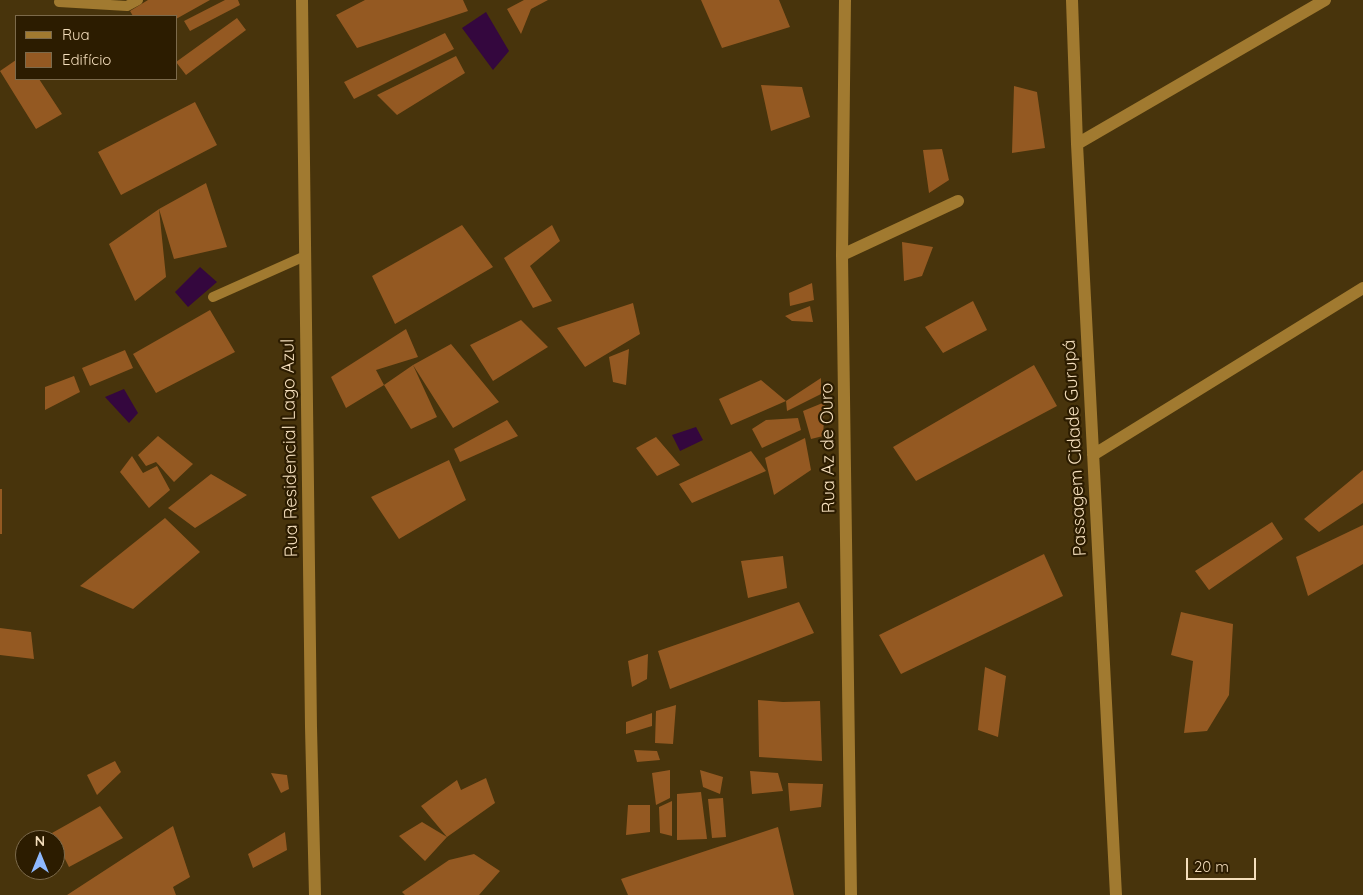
<!DOCTYPE html>
<html>
<head>
<meta charset="utf-8">
<style>
	body { margin:0 }
	#map { position:relative; width:1363px; height:895px; overflow:hidden; background:#48340c; font-family:Quicksand,sans-serif }
	canvas { display:block }
	.legend { position:absolute; left:15px; top:15px; width:162px; height:65px; box-sizing:border-box; background:#2c1c00; border:1px solid #7c6a4b; margin:0; padding:6px 9px; list-style:none; font-size:15px; color:#f4debc }
	.legend li { display:flex; align-items:center; gap:10px; height:25px }
	.legend b { width:25px; border:1px solid #7c6a4b }
	.north { position:absolute; left:15px; top:830px; width:50px; height:50px; box-sizing:border-box; background:#2c1c00; border:1px solid #7c6a4b; border-radius:50%; rotate:0deg; font-size:14px; font-weight:700; line-height:20px; text-align:center; color:#f4debc }
	.north::after { content:''; display:block; margin:auto; width:18px; height:22px; background:#8eb8fd; clip-path:polygon(50% 0,100% 100%,50% 72%,0 100%) }
	.scale { position:absolute; left:1186px; top:858px; width:70px; height:22px; box-sizing:border-box; border:2px solid #f4debc; border-top:0; padding-left:6px; font-size:15px; line-height:18px; white-space:nowrap; color:#f4debc; -webkit-text-stroke:4px #2c1c00; paint-order:stroke }
</style>
</head>
<body>
<div id="map">
<canvas width="1363" height="895"></canvas>
<ul class="legend">
<li><b style="height:6px;background:#a17a30"></b>Rua</li>
<li><b style="height:14px;background:#945922"></b>Edifício</li>
</ul>
<div class="north">N</div>
<div class="scale">20 m</div>
</div>
<script>
const context = document.querySelector('canvas').getContext('2d');
context.lineJoin = 'round';
function fillPath(path, color) { context.fillStyle = color; context.fill(path, 'evenodd'); }
function strokePath(path, color, width, dash) { context.strokeStyle = color; context.lineWidth = width; context.lineCap = dash ? 'butt' : 'round'; context.setLineDash(dash || []); context.stroke(path); }
function drawText(font, color, halo, rows, align = 'center') {
  context.font = font + ' Quicksand,sans-serif'; context.lineWidth = 4.5; context.setLineDash([]); context.textBaseline = 'middle'; context.strokeStyle = halo; context.fillStyle = color; for (const [text, x, y, turn = 0] of rows) {
    context.save(); context.translate(x, y); context.rotate((+turn || 0) * Math.PI / 180); context.textAlign = isNaN(turn) ? turn : align; if (halo) context.strokeText(text, 0, 0); context.fillText(text, 0, 0); context.restore();
  }
}
fillPath(new Path2D(`
	M486 12 509 51 493 70 462 28Z
	M200 267 217 282 188 307 175 292Z
	M124 389 138 413 129 423 105 397Z
	M696 427 703 440 680 451 672 435Z`), '#34073e');
fillPath(new Path2D(`
	M148 0H210L176 19V16H133L130 11Z
	M225 0H238L240 5 190 31 184 21Z
	M365 0H463L468 11 357 48 336 15Z
	M524 0H548L531 9 521 34 507 9Z
	M701 0H779L790 27 722 48Z
	M237 18 246 30 186 75 176 62Z
	M445 33 454 49 354 99 344 82Z
	M456 56 465 73 397 115 377 95Z
	M16 60V79H39L62 114 36 129 0 71Z
	M761 85 802 87 810 117 771 131Z
	M1014 86 1037 92 1045 148 1012 153Z
	M195 102 217 145 121 195 98 152Z
	M942 149 949 180 929 193 923 150Z
	M206 183 227 247 174 259 159 209Z
	M159 209 166 277 135 301 109 244Z
	M462 225 493 267 395 324 372 276Z
	M552 225 560 241 530 266 552 301 533 308 504 258Z
	M902 242 933 247 922 276 904 281Z
	M812 283 814 300 790 306 789 293Z
	M973 301 987 330 943 353 925 327Z
	M633 303 640 334 585 367 557 328Z
	M810 306 813 322 792 321 785 316Z
	M210 310 235 352 156 393 133 354Z
	M521 320 548 347 493 381 470 345Z
	M406 329 418 357 376 370 384 385 346 408 331 377Z
	M451 344 499 402 453 428 413 365 437 417 411 429 384 385 413 365Z
	M629 349 626 385 613 382 609 357Z
	M125 350 133 368 90 386 82 368Z
	M1034 365 1057 406 916 481 893 447Z
	M74 376 80 392 45 410V387Z
	M821 378V394L787 411 786 401Z
	M761 380 786 401 731 425 719 399Z
	M825 402 823 436 811 439 803 411Z
	M798 418 801 430 762 448 752 429 766 420Z
	M507 420 518 436 460 462 454 449Z
	M158 436 193 464 174 482 156 462 146 466 138 455Z
	M656 437 680 465 657 476 636 448Z
	M805 438 811 470 774 495 765 458Z
	M751 451 766 471 692 503 679 484Z
	M132 456 143 473 157 466 170 490 149 508 120 472Z
	M449 460 466 500 399 539 371 497Z
	M1363 470V503L1319 532 1304 519Z
	M211 474 247 495 195 528 168 508Z
	M0 489H2V534H0Z
	M165 518 200 552 133 609 80 586Z
	M1272 522 1283 539 1209 590 1195 571Z
	M1363 525V564L1308 596 1296 557Z
	M1044 554 1063 596 901 674 879 635Z
	M783 556 787 588 748 598 741 561Z
	M799 602 814 633 670 689 658 651Z
	M1181 612 1233 624 1229 695 1207 731 1184 733 1193 661 1171 655Z
	M0 628 31 632 34 659 0 655Z
	M648 654 647 679 632 687 628 661Z
	M985 667 1006 676 998 737 978 730Z
	M758 700 783 702 820 701 822 761 759 757Z
	M676 705 673 744 655 743 656 711Z
	M652 713V726L626 734V722Z
	M634 750 657 751 660 760 637 762Z
	M115 761 121 772 97 795 87 775Z
	M670 770V798L656 805 652 773Z
	M700 770 723 777 720 794 703 787Z
	M750 771 778 773 783 791 752 794Z
	M271 773 287 775 289 789 281 793Z
	M486 778 495 803 447 837 421 806 457 780 461 790Z
	M788 783 823 784 821 807 790 811Z
	M701 792 707 839 677 840V794Z
	M723 798 726 837 712 838 708 799Z
	M672 801V836L660 833 659 807Z
	M628 805H650V832L626 835Z
	M100 806 123 838 69 867 52 833Z
	M422 822 447 837 425 861 399 836Z
	M173 826 190 877 173 887 176 895H67Z
	M778 827 794 895H628L621 879Z
	M285 832 287 850 253 868 248 854Z
	M474 854 500 871 479 895H405L402 892 449 860Z`), '#945922');
strokePath(new Path2D(`
	M59 2 127 6 138 0
	M213 297 305 256`), '#a17a30', 10);
strokePath(new Path2D(`
	M302 0 311 727 315 895
	M845 0 842 255 851 895
	M1072 0 1077 144 1116 895
	M1077 144 1325 0
	M842 255 958 201
	M1093 455 1363 288`), '#a17a30', 12);
drawText('18px', '#f4debc', '#2c1c00', [
	["Rua Residencial Lago Azul",290,448,-91],
	["Rua Az de Ouro",828,448,-91],
	["Passagem Cidade Gurupá",1075,448,-93]
]);
</script>
</body>
</html>
